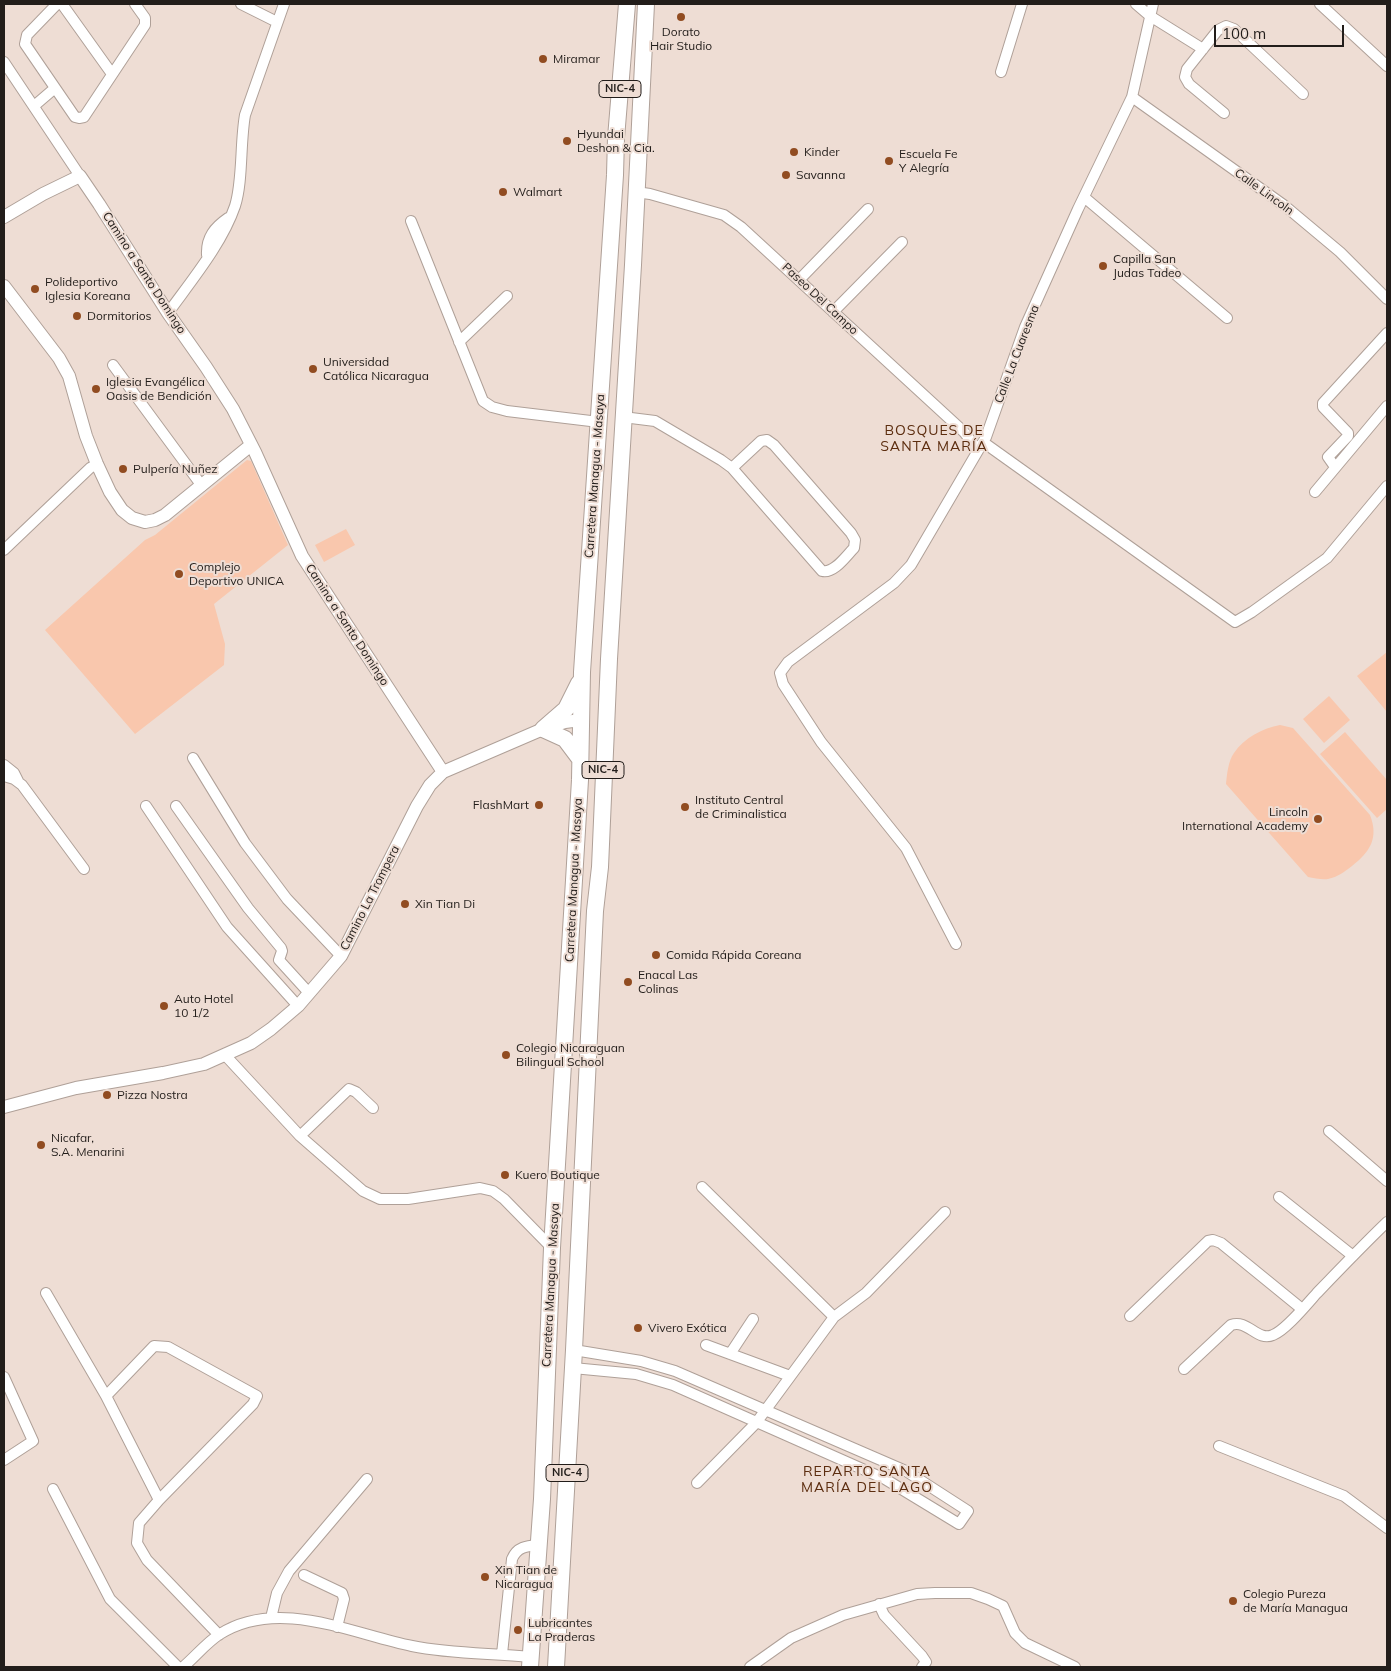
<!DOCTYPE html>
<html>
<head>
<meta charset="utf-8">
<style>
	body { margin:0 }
	#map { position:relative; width:1391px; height:1671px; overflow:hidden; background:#eeddd4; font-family:Mulish,sans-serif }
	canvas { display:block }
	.frame { position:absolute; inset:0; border:5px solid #221d1a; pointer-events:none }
	.scale { position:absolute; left:1214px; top:25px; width:130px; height:22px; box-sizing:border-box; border:2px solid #221d1a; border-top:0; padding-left:6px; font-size:15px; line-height:18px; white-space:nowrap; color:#221d1a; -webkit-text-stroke:4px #eeddd4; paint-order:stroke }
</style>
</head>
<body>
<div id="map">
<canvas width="1391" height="1671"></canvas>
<div class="frame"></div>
<div class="scale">100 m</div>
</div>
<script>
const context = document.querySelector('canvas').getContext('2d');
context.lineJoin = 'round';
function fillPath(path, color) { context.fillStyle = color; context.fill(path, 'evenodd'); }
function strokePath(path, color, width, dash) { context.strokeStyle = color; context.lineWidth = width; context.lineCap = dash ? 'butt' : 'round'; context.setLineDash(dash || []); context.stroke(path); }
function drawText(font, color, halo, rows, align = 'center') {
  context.font = font + ' Mulish,sans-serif'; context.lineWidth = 4; context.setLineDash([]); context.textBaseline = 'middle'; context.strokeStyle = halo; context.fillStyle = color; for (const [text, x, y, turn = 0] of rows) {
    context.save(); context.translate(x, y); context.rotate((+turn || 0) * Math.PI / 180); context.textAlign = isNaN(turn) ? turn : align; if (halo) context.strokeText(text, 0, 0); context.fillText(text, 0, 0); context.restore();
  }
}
fillPath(new Path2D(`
	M247 460 251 461 288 545 214 604 225 644 224 665 135 734 45 630 145 540 155 535Z
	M346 529 355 545 324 562 315 545Z
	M1387 652V712L1357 676Z
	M1329 696 1350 720 1324 743 1303 719Z
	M1280 725 1293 728 1370 815C1379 838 1370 852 1352 866 1344 872 1338 877 1328 879 1322 880 1314 878 1308 877L1226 784C1227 775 1228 761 1234 753 1244 738 1263 728 1280 725Z
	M1345 732 1387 780V809L1377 818 1320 754Z`), '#f9c7ad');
const minor = new Path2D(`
	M57 4 27 35 25 44 75 117 79 118 84 117 145 25V18L135 4
	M62 4 112 74
	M241 4 277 22
	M1136 4 1150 16 1203 49
	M1320 4 1387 66
	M4 62 80 176
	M1001 72 1022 4
	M1132 97 1285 206 1340 252 1387 299
	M34 106 55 88
	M1224 113 1189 84 1185 77 1187 69 1218 30 1226 26 1234 29 1303 94
	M636 192 650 194 724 215 741 227 964 432 978 450
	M1084 197 1227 318
	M411 221 483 401 492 407 507 411 599 422
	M207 255C206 237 215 227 228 218
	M799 280 868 209
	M833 312 902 242
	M168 313C191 281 222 244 235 206 243 181 240 143 245 115L284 4
	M459 342 507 296
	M113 365 202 486
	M623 417 655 421 721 460 732 468 822 571C834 574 846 556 854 548L855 540 851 533 774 445 767 440 761 441 732 468
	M983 442 1235 622 1252 612 1327 558 1387 486
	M1335 467 1328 457 1348 436V433L1323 407V403L1387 333
	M1315 492 1387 406
	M4 550 90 468 97 464
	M193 758 245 843 287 899 341 956
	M4 765 14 773 18 781
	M4 776 14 779 22 785 84 869
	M146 806 227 927 298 1006
	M176 806 248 908 281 948 282 951 279 960 309 993
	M956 944 906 848 821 742 783 684 780 673 788 662 894 583 911 565 986 437 1025 327 1078 209 1132 97 1153 4
	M225 1055 300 1136 363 1191 380 1199H408L480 1188 493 1191 504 1199 552 1248
	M1329 1131 1387 1181
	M300 1136 349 1089 356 1092 373 1108
	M702 1187 834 1317
	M1279 1197 1353 1256
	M46 1293 106 1396 159 1500
	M1130 1316 1208 1241 1213 1240 1221 1243 1302 1309
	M706 1345 790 1376
	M730 1354 753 1319
	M573 1368 636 1374 673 1385 885 1479 959 1524 968 1511 906 1471 675 1371 641 1361 574 1350
	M1184 1369 1231 1325C1248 1319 1257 1342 1273 1335 1286 1330 1307 1304 1317 1293 1340 1269 1363 1245 1387 1222
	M4 1377 33 1441 4 1460
	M106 1396 154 1346 168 1347 257 1396 253 1404 159 1500 139 1523 137 1543 147 1560 219 1635
	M1219 1446 1344 1496 1387 1528
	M697 1483 756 1423 834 1317 866 1293 945 1212
	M53 1489 110 1599 178 1667
	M304 1575 342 1593 344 1599 337 1627
	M879 1604 884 1615 922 1656 926 1662 922 1667
	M271 1618 277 1593 289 1571 367 1479
	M502 1654 512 1559C517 1547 526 1546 539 1545
	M183 1667C195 1657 207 1642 220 1634 279 1597 352 1634 412 1646 451 1654 491 1653 530 1657
	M750 1667 791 1638 843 1615 917 1594 935 1593H971L988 1599 1003 1606 1015 1633 1025 1643 1075 1667`);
const tertiary = new Path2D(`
	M4 217 43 194 80 176 99 204 168 313 206 367 233 409 255 452 302 556 443 772
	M4 286 59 358 69 376 86 436 97 464 110 492 122 510 132 518 145 522 155 520 165 515 251 445
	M4 1107 76 1088 163 1073 204 1064 251 1043 271 1029 298 1006 341 956 417 806 430 785 443 772 543 729 565 722 581 720`);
const trunk = new Path2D(`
	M579 683 566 709 543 729 565 739 580 759
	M530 1667 542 1499 552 1248 580 780 582 672 615 175 616 138 627 4
	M556 1667 574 1350 595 911 600 867 609 659 633 265 646 4`);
strokePath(minor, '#afa098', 12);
strokePath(tertiary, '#afa098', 14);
strokePath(trunk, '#afa098', 18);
strokePath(minor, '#fff', 10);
strokePath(tertiary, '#fff', 12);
strokePath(trunk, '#fff', 16);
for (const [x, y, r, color] of [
	[681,17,5,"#914c21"],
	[543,59,5,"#914c21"],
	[567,141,5,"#914c21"],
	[794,152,5,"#914c21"],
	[889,161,5,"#914c21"],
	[786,175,5,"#914c21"],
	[503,192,5,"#914c21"],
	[1103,266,5,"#914c21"],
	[35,289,5,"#914c21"],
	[77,316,5,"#914c21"],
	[313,369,5,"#914c21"],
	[96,389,5,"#914c21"],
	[123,469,5,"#914c21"],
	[179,574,5,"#914c21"],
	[539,805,5,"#914c21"],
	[685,807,5,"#914c21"],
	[1318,819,5,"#914c21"],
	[405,904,5,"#914c21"],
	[656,955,5,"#914c21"],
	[628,982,5,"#914c21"],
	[164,1006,5,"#914c21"],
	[506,1055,5,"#914c21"],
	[107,1095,5,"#914c21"],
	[41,1145,5,"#914c21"],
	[505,1175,5,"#914c21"],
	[638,1328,5,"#914c21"],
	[485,1577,5,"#914c21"],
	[1233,1601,5,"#914c21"],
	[518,1630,5,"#914c21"]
]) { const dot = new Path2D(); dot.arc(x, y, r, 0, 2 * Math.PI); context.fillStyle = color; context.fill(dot); strokePath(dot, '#eeddd4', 2); }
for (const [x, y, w] of [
	[620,89,42],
	[603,770,42],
	[567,1473,42]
]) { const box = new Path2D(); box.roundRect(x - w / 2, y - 8.5, w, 17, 4); context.fillStyle = '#eeddd4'; context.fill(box); strokePath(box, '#221d1a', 1); }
drawText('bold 11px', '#221d1a', null, [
	["NIC-4",620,89],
	["NIC-4",603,770],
	["NIC-4",567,1473]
]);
drawText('12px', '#221d1a', '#eeddd4', [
	["Dorato",681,32,"center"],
	["Hair Studio",681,46,"center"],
	["Miramar",553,59],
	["Hyundai",577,134],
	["Deshon & Cia.",577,148],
	["Kinder",804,152],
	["Escuela Fe",899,154],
	["Y Alegría",899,168],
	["Savanna",796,175],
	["Walmart",513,192],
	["Capilla San",1113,259],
	["Judas Tadeo",1113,273],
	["Polideportivo",45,282],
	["Iglesia Koreana",45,296],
	["Dormitorios",87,316],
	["Universidad",323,362],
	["Católica Nicaragua",323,376],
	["Iglesia Evangélica",106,382],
	["Oasis de Bendición",106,396],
	["Pulpería Nuñez",133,469],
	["Complejo",189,567],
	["Deportivo UNICA",189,581],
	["Instituto Central",695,800],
	["de Criminalistica",695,814],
	["FlashMart",529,805,"right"],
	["Lincoln",1308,812,"right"],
	["International Academy",1308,826,"right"],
	["Xin Tian Di",415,904],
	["Comida Rápida Coreana",666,955],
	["Enacal Las",638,975],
	["Colinas",638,989],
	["Auto Hotel",174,999],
	["10 1/2",174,1013],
	["Colegio Nicaraguan",516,1048],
	["Bilingual School",516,1062],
	["Pizza Nostra",117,1095],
	["Nicafar,",51,1138],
	["S.A. Menarini",51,1152],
	["Kuero Boutique",515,1175],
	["Vivero Exótica",648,1328],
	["Xin Tian de",495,1570],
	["Nicaragua",495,1584],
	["Colegio Pureza",1243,1594],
	["de María Managua",1243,1608],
	["Lubricantes",528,1623],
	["La Praderas",528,1637]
], 'left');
drawText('12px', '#221d1a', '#eeddd4', [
	["Calle Lincoln",1264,192,36],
	["Camino a Santo Domingo",144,273,57],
	["Paseo Del Campo",820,299,43],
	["Calle La Cuaresma",1017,354,-69],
	["Carretera Managua - Masaya",595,476,-86],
	["Camino a Santo Domingo",347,625,57],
	["Carretera Managua - Masaya",574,880,-87],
	["Camino La Trompera",370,898,-63],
	["Carretera Managua - Masaya",551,1285,-87]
]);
context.letterSpacing = '1px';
drawText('14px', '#5c2d0f', '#eeddd4', [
	["BOSQUES DE",934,431],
	["SANTA MARÍA",934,447],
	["REPARTO SANTA",867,1472],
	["MARÍA DEL LAGO",867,1488]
]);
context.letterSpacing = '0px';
</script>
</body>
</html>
